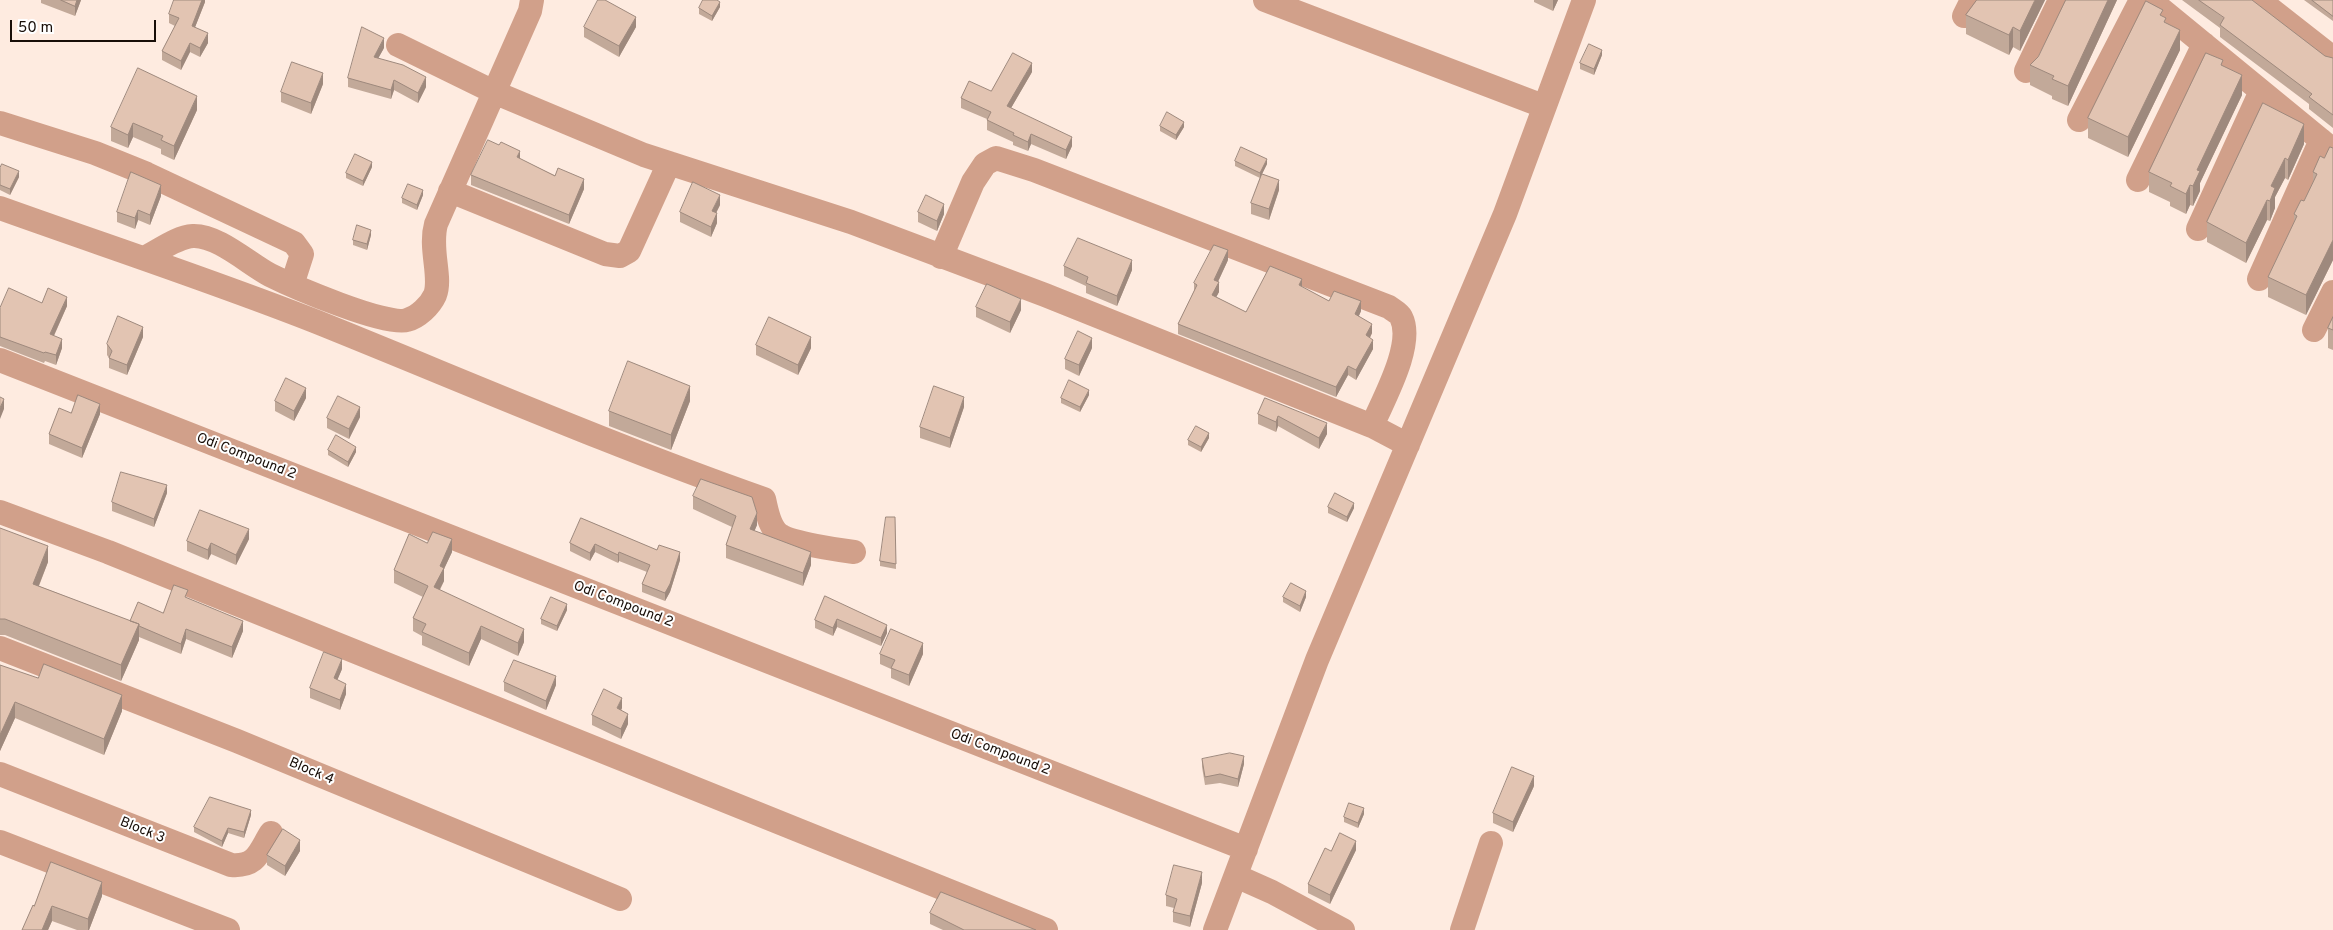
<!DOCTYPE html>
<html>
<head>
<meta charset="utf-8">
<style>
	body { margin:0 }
	#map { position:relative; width:2333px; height:930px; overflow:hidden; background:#feebe0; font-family:Overpass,sans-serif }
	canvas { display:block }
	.scale { position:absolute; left:10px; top:20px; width:146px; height:22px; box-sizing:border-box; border:2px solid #180e08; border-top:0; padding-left:6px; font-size:15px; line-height:18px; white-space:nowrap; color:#180e08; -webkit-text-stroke:4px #fff; paint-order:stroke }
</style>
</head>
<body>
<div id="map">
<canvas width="2333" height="930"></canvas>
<div class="scale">50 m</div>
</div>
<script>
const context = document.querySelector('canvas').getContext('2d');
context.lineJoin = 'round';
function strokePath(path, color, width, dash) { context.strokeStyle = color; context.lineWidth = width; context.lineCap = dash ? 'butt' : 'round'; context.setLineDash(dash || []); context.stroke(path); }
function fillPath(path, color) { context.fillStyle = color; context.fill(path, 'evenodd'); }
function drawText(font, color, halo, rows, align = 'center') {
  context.font = font + ' Overpass,sans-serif'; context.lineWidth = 4; context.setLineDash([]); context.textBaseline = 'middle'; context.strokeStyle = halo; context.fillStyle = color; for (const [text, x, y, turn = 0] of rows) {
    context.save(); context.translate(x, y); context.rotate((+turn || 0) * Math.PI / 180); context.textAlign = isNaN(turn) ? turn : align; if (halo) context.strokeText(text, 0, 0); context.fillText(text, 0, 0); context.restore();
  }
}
strokePath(new Path2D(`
	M1265 0 1543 106
	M2150 0 2333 150
	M2259 0 2333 58
	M1964 16 1972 0
	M398 45 496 93 644 155 851 222 1045 295 1372 426 1408 445
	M2026 71 2060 0
	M2079 120 2141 0
	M0 123 95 153 147 174 294 243 302 254 292 285
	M2138 180 2204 44
	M450 191 605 254 620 256 629 251 669 163
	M0 208C106 246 213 281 317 322 466 382 613 446 764 499 767 511 769 528 780 535 791 543 839 550 854 552
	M2198 229 2261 91
	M941 257 973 182 985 164 996 158 1034 170 1389 307C1393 310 1399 313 1401 317 1415 344 1383 400 1372 426
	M144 258C159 251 176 237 193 236 218 235 249 264 270 275 292 286 387 327 407 320 418 317 430 306 435 295 442 277 429 249 436 224L530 11 532 0
	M2259 279 2321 140
	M2314 330 2333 292
	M0 360 1246 849
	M0 512 108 552 1046 930
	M0 648 237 741 620 899
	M0 774 231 865C257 867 259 852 271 833
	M0 842 228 930
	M1236 876 1272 892 1343 930
	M1215 930 1317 660 1505 214 1584 0
	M1462 930 1491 843`), '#d1a08a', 24);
fillPath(new Path2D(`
	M41 0H81L75 16 41 3Z
	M205 0V2L195 27 208 43 200 57 190 52 181 70 162 60V51L175 26 169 23V14Z
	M1534 0H1558L1553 11 1534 2Z
	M2045 0 2020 51 2013 47 2009 55 1966 34V15Z
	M2066 0H2117L2068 106 2052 99V96L2030 85V65L2038 57Z
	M2182 0H2252L2325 56 2333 58V128L2309 109V104L2220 37V28Z
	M2304 0H2333V21Z
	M720 7 712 21 699 14V8Z
	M2163 17 2180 50 2128 157 2088 138V118Z
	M584 27H636L619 57 584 37Z
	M384 48 378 58 426 87 418 103 394 90 391 99 348 87V78Z
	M1602 55 1594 75 1580 69V63Z
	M2223 66 2242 95 2200 183V191L2193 206 2190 205 2186 214 2170 206V202L2149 192V172Z
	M1032 72 1011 108 1072 146 1066 159 1031 144 1028 151 1013 145V142L987 130V119L961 108V98L991 91Z
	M323 84 311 114 281 102V92Z
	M2263 103 2304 144 2288 180 2285 178 2275 197V208L2270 221 2267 220 2246 263 2207 242V222Z
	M197 110 174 160 161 154V149L133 137 128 148 111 141V127Z
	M1160 126 1184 127 1176 140 1160 131Z
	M2333 148V260L2306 315 2268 297V277L2294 223V214L2304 201 2313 182V172Z
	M520 159 584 189 569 224 471 185V175Z
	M1235 161 1267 164 1262 174 1279 190 1269 220 1251 214V203L1260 178 1235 166Z
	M372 167 363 186 346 178V173Z
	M0 168 19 177 10 195 0 190Z
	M423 195 417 210 402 203V198Z
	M161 196 150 225 138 220 135 229 117 222V212Z
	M720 205 716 213 717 223 711 237 680 222V212Z
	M918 212 944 214 937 231 918 222Z
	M371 235 367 250 353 245V240Z
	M1228 260 1218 282 1219 292 1216 297 1246 312 1302 287 1329 301 1361 311 1359 316 1372 333 1370 338 1373 349 1356 380 1348 375 1336 397 1178 334V324L1194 291V283Z
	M1064 266 1132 270 1117 306 1086 293V286L1064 276Z
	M42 303 67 306 54 336 62 348 56 365 45 361 44 363 0 346V308Z
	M976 307 1021 310 1010 333 976 317Z
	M2333 317V350L2328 348V328Z
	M143 337 127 375 109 368V358L107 355V344Z
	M756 345 811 348 798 375 756 355Z
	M1092 348 1079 376 1065 369V359Z
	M1089 395 1080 412 1061 403V398Z
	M306 398 294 421 275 411V401Z
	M1265 398 1327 434 1319 449 1278 426 1276 432 1258 424V414Z
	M690 401 671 450 609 426V411Z
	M964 407 950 448 920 438V427Z
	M71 413 100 414 82 458 49 444V434Z
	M360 417 349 439 327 428V418Z
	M1209 438 1201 452 1188 445V440Z
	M328 450 356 452 348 467 328 455Z
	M167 493 154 527 112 511V502Z
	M693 496 757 525 754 531 811 565 803 586 726 558V545L732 527 693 509Z
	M1328 507 1354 508 1347 522 1328 513Z
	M895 517 896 569 880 566V561Z
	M581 518 680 560 670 592 665 601 642 592V584L647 572 619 561 618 563 595 552 590 561 570 551V543Z
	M0 528 48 562 39 586 130 621 163 613 188 598 243 631 232 658 186 639 181 654 139 637V640L121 681 5 635H0Z
	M249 539 236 565 211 554 208 560 187 551V541Z
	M427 543 452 552 444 569V581L440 590 524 642 518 656 481 639 469 666 422 645V636L413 631V618L423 597 394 583V570Z
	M825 596 887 633 881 646 837 627 833 636 815 628V620Z
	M1283 597H1306L1300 612 1283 602Z
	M567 610 557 631 541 624V619Z
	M880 654H923L909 686 891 678V669L880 664Z
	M0 665 122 711 104 755 15 718 0 751Z
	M342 669 337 680 346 694 340 710 310 698V688Z
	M504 682 556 685 546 710 504 691Z
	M622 708 621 710 628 724 621 739 592 725V715Z
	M1202 759 1244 764 1238 787 1220 783 1205 785 1202 767Z
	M1534 786 1513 832 1493 823V813Z
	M1364 814 1358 828 1344 822V817Z
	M251 815 244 838 228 833 222 847 194 832V827Z
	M1356 850 1330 904 1308 893V884L1331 851Z
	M300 851 285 876 267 865V855Z
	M1202 883 1190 927 1173 922V912L1174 908 1166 906V895Z
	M102 896 89 930H77L52 921 48 930H22L34 906Z
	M930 913 1036 930H943L930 924Z`), '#c2a999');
fillPath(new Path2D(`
	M77 0H81L75 16V6Z
	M202 0H205V2L192 35V26Z
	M1553 0H1558L1553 11Z
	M2035 0H2045L2020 51V31Z
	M2108 0H2117L2068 106V86Z
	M720 2V7L712 21V16Z
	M636 17V27L619 57V46Z
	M2013 27V47L2009 55V35Z
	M2180 30V50L2128 157V137Z
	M208 33V43L200 57V48Z
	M384 38V48L374 66V57Z
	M190 43V52L181 70V61Z
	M1602 50V55L1594 75V69Z
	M1032 63V72L1007 115V106Z
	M323 73V84L311 114V103Z
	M2242 75V95L2200 183V191L2193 206V186L2197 170Z
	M426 77V87L418 103V93Z
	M394 80V90L391 99V90Z
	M197 96V110L174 160V146Z
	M1184 122V127L1176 140V135Z
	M133 123V137L128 148V135Z
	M2304 124V144L2288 180V160Z
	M1031 134V144L1028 151V142Z
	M1072 137V146L1066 159V150Z
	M520 151V161L517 157Z
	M2285 158V178L2275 197V208L2270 221V201L2271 186Z
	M1267 159V164L1260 178V173Z
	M372 162V167L363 186V181Z
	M19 171V177L10 195V189Z
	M584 179V189L569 224V215Z
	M1279 180V190L1269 220V209Z
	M161 185V196L150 225V215Z
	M2190 185V205L2186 214V194Z
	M423 190V195L417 210V205Z
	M720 195V205L712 221V211Z
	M2267 200V220L2246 263V243Z
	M944 204V214L937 231V221Z
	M138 210V220L135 229V218Z
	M717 213V223L711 237V227Z
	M371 230V235L367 250V244Z
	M2333 240V260L2306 315V295Z
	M1228 250V260L1214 290V280Z
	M1132 260V270L1117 306V296Z
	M1302 279V288L1299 285Z
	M1219 282V292L1212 305V295Z
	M67 297V306L50 344V334Z
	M1021 299V310L1010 333V322Z
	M1361 301V311L1355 324V314Z
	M1372 324V333L1366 345V335Z
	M143 327V337L127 375V365Z
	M811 337V348L798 375V365Z
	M1092 338V348L1079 376V365Z
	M62 339V348L56 365V355Z
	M1373 340V349L1356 380V370Z
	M1348 366V375L1336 397V387Z
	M690 386V401L671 450V435Z
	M306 388V398L294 421V411Z
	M1089 390V395L1080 412V407Z
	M964 397V407L950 448V438Z
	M4 399V409L0 419V408Z
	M100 404V414L82 458V448Z
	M360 407V417L349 439V429Z
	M1278 416V426L1276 432V422Z
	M1327 423V434L1319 449V438Z
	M1209 433V438L1201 452V447Z
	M356 447V452L348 467V462Z
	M167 485V493L154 527V519Z
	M1354 503V508L1347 522V517Z
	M757 513V525L750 542V529Z
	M249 529V539L236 565V555Z
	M452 539V552L444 569V581L434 600V587L440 566Z
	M211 543V554L208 560V550Z
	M595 544V552L590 561V553Z
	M48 546V562L33 600V584Z
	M619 552V561L618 563V555Z
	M680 552V560L670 592 665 601V593Z
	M811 552V565L803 586V573Z
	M1306 591V597L1300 612V606Z
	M567 604V610L557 631V626Z
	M837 619V627L833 636V628Z
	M243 621V631L232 658V647Z
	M139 624V640L121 681V665Z
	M887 625V633L881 646V638Z
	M481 626V639L469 666V653Z
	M186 629V639L181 654V644Z
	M524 629V642L518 656V643Z
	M923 643V654L909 686V675Z
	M342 659V669L334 688V678Z
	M556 676V685L546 710V701Z
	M346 684V694L340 710V700Z
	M122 695V711L104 755V739Z
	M622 698V708L617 719V708Z
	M15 702V718L0 751V735Z
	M628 714V724L621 739V729Z
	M1244 756V764L1238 787V779Z
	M1534 776V786L1513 832V822Z
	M1364 808V814L1358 828V823Z
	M251 810V815L244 838V832Z
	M228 828V833L222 847V841Z
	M300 840V851L285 876V866Z
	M1356 841V850L1330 904V895Z
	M1202 872V883L1190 927V916Z
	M102 882V896L89 930H88V919Z
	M52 906V921L48 930H42Z`), '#9e897d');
const building = new Path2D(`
	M61 0H77L75 6Z
	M174 0H202L192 26 208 33 200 48 190 43 181 61 162 51 179 18 169 14Z
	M598 0H605L636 17 619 46 584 27Z
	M703 0H717L720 2 712 16 699 8Z
	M1977 0H2035L2020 31 2013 27 2009 35 1966 15Z
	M2066 0H2108L2068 86 2052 79 2054 76 2030 65 2038 57Z
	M2199 0H2252L2325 56 2333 58V115L2309 97 2312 94 2220 25 2224 18Z
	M2312 0H2333V16Z
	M2146 1 2163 10 2160 15 2166 18 2164 22 2180 30 2128 137 2088 118Z
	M362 27 384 38 374 57 403 65 426 77 418 93 394 80 391 90 348 78Z
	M1589 44 1602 50 1594 69 1580 63Z
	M1013 53 1032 63 1007 106 1072 137 1066 150 1031 134 1028 142 1013 135 1014 133 987 120 991 112 961 98 969 81 991 91Z
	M2206 53 2223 60 2221 65 2242 75 2197 170 2200 171 2193 186 2190 185 2186 194 2170 186 2172 183 2149 172Z
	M292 62 323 73 311 103 281 92Z
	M138 68 197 96 174 146 161 140 163 136 133 123 128 135 111 127Z
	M2263 103 2304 124 2288 160 2285 158 2271 186 2275 188 2270 201 2267 200 2246 243 2207 222Z
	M1167 112 1184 122 1176 135 1160 126Z
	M488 140 499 145 501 142 520 151 517 157 555 176 558 168 584 179 569 215 471 175Z
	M1241 147 1267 159 1260 173 1235 161Z
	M2330 147 2333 148V240L2306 295 2268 277 2297 216 2294 214 2301 200 2304 201 2317 174 2313 172 2320 156 2324 158Z
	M355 154 372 162 363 181 346 173Z
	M2 164 19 171 10 189 0 185V168Z
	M131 172 161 185 150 215 138 210 135 218 117 212Z
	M1262 174 1279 180 1269 209 1251 203Z
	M693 182 720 195 712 211 717 213 711 227 680 212Z
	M408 184 423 190 417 205 402 198Z
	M926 195 944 204 937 221 918 212Z
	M357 225 371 230 367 244 353 240Z
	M1078 238 1132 260 1117 296 1086 283 1088 277 1064 266Z
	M1214 245 1228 250 1214 280 1219 282 1212 295 1246 312 1270 266 1302 279 1299 285 1329 301 1334 291 1361 301 1355 314 1372 324 1366 335 1373 340 1356 370 1348 366 1336 387 1178 324 1197 285 1194 283Z
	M987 284 1021 299 1010 322 976 307Z
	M9 288 42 303 48 288 67 297 50 334 62 339 56 355 45 352 44 353 0 337V308Z
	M118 316 143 327 127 365 109 358 112 351 107 344Z
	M769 317 811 337 798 365 756 345Z
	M2333 317V330L2328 328Z
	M1078 331 1092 338 1079 365 1065 359Z
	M628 361 690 386 671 435 609 411Z
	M286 378 306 388 294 411 275 401Z
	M1069 380 1089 390 1080 407 1061 398Z
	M934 386 964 397 950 438 920 427Z
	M78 395 100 404 82 448 49 434 59 408 71 413Z
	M338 396 360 407 349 429 327 418Z
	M0 397 4 399 0 408Z
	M1265 398 1327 423 1319 438 1278 416 1276 422 1258 414Z
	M1196 426 1209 433 1201 447 1188 440Z
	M336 435 356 447 348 462 328 450Z
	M121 472 167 485 154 519 112 502Z
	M701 479 752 497 757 513 750 529 811 552 803 573 726 545 736 516 693 496Z
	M1335 493 1354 503 1347 517 1328 507Z
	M200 510 249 529 236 555 211 543 208 550 187 541Z
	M886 517H895L896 564 880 561Z
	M581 518 657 550 659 545 680 552 670 584 665 593 642 584 650 565 619 552 618 555 595 544 590 553 570 543Z
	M0 528 48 546 33 584 139 624 121 665 5 619H0Z
	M433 532 452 539 440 566 444 568 434 587 524 629 518 643 481 626 469 653 422 632 426 624 413 618 428 586 394 570 409 534 427 543Z
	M1291 583 1306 591 1300 606 1283 597Z
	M174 585 188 590 185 597 243 621 232 647 186 629 181 644 139 626V624L130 621 138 602 163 613Z
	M825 596 887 625 881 638 837 619 833 628 815 620Z
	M551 597 567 604 557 626 541 619Z
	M891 629 923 643 909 675 891 668 895 660 880 654Z
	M324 652 342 659 334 678 346 684 340 700 310 688Z
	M514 660 556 676 546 701 504 682Z
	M44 664 122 695 104 739 15 702 0 735V665L38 678Z
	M604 689 622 698 617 708 628 714 621 729 592 715Z
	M1230 753 1244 756 1238 779 1220 774 1205 777 1202 759Z
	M1512 767 1534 776 1513 822 1493 813Z
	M210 797 251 810 244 832 228 828 222 841 194 827Z
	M1349 803 1364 808 1358 823 1344 817Z
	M283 829 300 840 285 866 267 855Z
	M1340 833 1356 841 1330 895 1308 884 1325 848 1331 851Z
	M51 862 102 882 88 919 52 906 42 930H22L33 905 34 906Z
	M1174 865 1202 872 1190 916 1173 912 1177 899 1166 895Z
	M941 892 1036 930H964L930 913Z`);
fillPath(building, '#e2c4b2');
strokePath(building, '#9e897d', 1);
drawText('14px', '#180e08', '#fff', [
	["Odi Compound 2",246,457,21],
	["Odi Compound 2",623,605,21],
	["Odi Compound 2",1000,753,21],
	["Block 4",311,772,23],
	["Block 3",142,831,22]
]);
</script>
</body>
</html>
